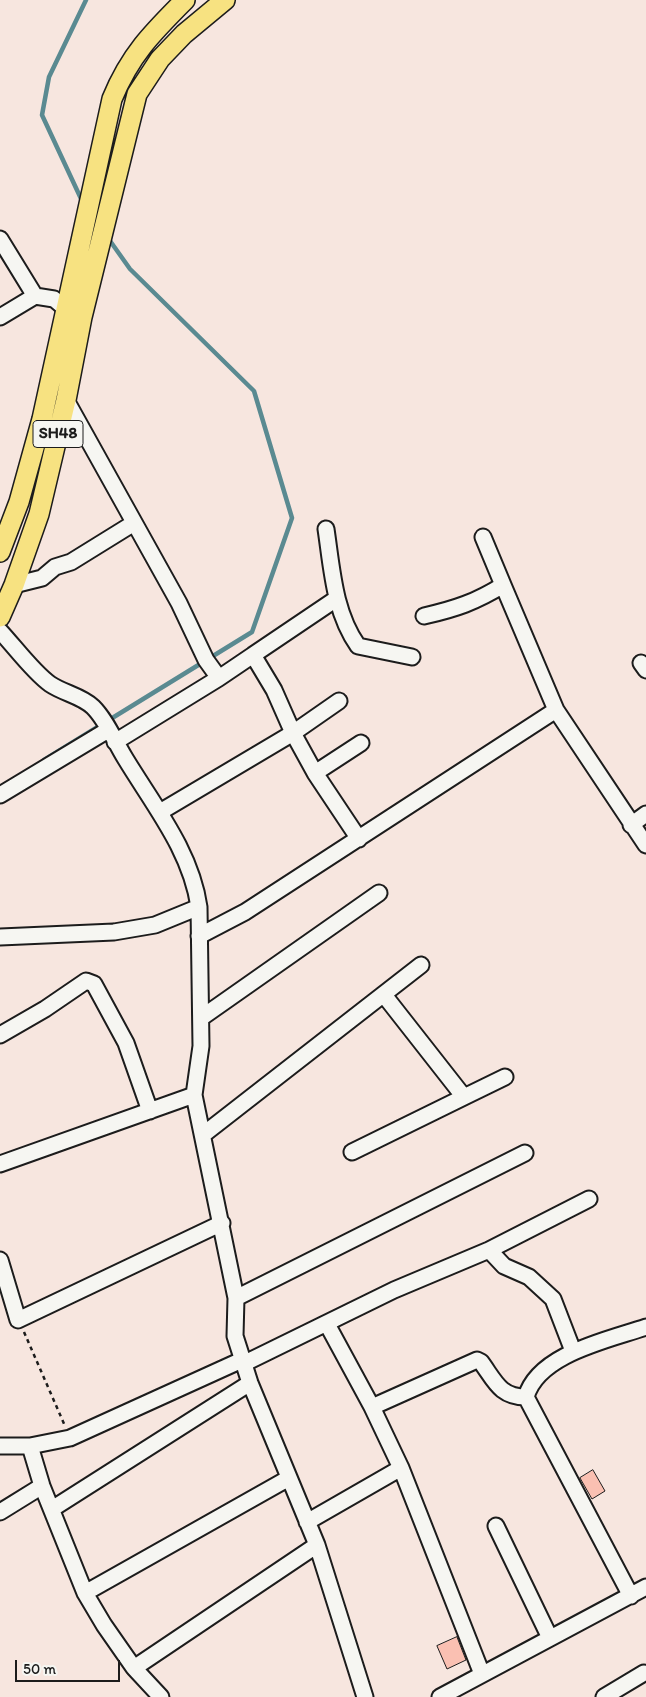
<!DOCTYPE html>
<html>
<head>
<meta charset="utf-8">
<style>
	body { margin:0 }
	#map { position:relative; width:646px; height:1697px; overflow:hidden; background:#f7e6df; font-family:Itim,sans-serif }
	canvas { display:block }
	.scale { position:absolute; left:15px; top:1660px; width:105px; height:22px; box-sizing:border-box; border:2px solid #1c1c1c; border-top:0; padding-left:6px; font-size:15px; line-height:18px; white-space:nowrap; color:#1c1c1c; -webkit-text-stroke:4px #f6f6f2; paint-order:stroke }
</style>
</head>
<body>
<div id="map">
<canvas width="646" height="1697"></canvas>
<div class="scale">50 m</div>
</div>
<script>
const context = document.querySelector('canvas').getContext('2d');
context.lineJoin = 'round';
function strokePath(path, color, width, dash) { context.strokeStyle = color; context.lineWidth = width; context.lineCap = dash ? 'butt' : 'round'; context.setLineDash(dash || []); context.stroke(path); }
function fillPath(path, color) { context.fillStyle = color; context.fill(path, 'evenodd'); }
function drawText(font, color, halo, rows, align = 'center') {
  context.font = font + ' Itim,sans-serif'; context.lineWidth = 4; context.setLineDash([]); context.textBaseline = 'middle'; context.strokeStyle = halo; context.fillStyle = color; for (const [text, x, y, turn = 0] of rows) {
    context.save(); context.translate(x, y); context.rotate((+turn || 0) * Math.PI / 180); context.textAlign = isNaN(turn) ? turn : align; if (halo) context.strokeText(text, 0, 0); context.fillText(text, 0, 0); context.restore();
  }
}
strokePath(new Path2D(`
	M83 203 42 115 49 77 86 0
	M44 760 252 632 292 518 254 391 130 269 108 238`), '#5a8a91', 4.5);
const building = new Path2D(`
	M593 1470 605 1491 592 1499 580 1478Z
	M457 1637 466 1660 447 1669 437 1646Z`);
fillPath(building, '#fac0b2');
strokePath(building, '#1c1c1c', 1);
const minor = new Path2D(`
	M0 239 35 296
	M0 317 35 296 54 299 66 309
	M66 400 179 603 206 660 219 678 253 655 274 690 293 733 315 773 359 839
	M326 529C332 569 334 612 358 646L412 657
	M483 537 503 585
	M14 585 42 578 55 567 71 562 134 523
	M424 616C455 609 476 602 503 585L556 710 646 845
	M0 631C14 646 34 673 50 684 63 693 82 696 93 707 107 721 115 742 125 758 154 806 191 851 199 907L201 1046 194 1095 236 1298 235 1336 250 1383 317 1545 365 1697
	M253 655 336 599
	M641 663 646 670
	M115 742 219 678
	M315 773 361 743
	M0 795 108 730
	M160 812 293 733 339 701
	M631 825 646 814
	M199 936 245 912 556 710
	M0 937 114 932 155 925 199 907
	M201 1018 379 893
	M0 1035 45 1009 86 981 94 984 126 1043 150 1111
	M464 1097 505 1077
	M204 1134 421 965
	M352 1152 464 1097 384 995
	M0 1164 194 1095
	M489 1250 504 1266 529 1277 553 1299 573 1351
	M0 1260 18 1320 222 1223
	M236 1298 525 1153
	M327 1324 372 1407 401 1468
	M245 1363 394 1290 489 1250 589 1199
	M372 1407 477 1360 481 1362C495 1381 500 1397 526 1397
	M0 1446H30L70 1438 244 1359
	M30 1446 42 1486 85 1593 104 1625 134 1668
	M52 1509 250 1383
	M0 1512 42 1486
	M307 1522 401 1468 482 1674
	M496 1526 550 1638
	M85 1593 289 1478
	M631 1596 526 1397C538 1354 608 1340 646 1327
	M161 1697 134 1668 317 1545
	M440 1697 646 1587
	M604 1697 644 1673`);
const major = new Path2D(`
	M0 552 19 502 42 419 112 99C130 55 152 33 185 0
	M0 617 14 585 39 514 66 400 82 317 137 94 160 59 184 34 225 0`);
strokePath(minor, '#1c1c1c', 19);
strokePath(major, '#1c1c1c', 22);
strokePath(new Path2D(`
	M24 1332 65 1426`), '#1c1c1c', 2.5, [4, 4]);
strokePath(minor, '#f6f6f2', 15);
strokePath(major, '#f7e281', 19);
for (const [x, y, w] of [
	[58,434,50]
]) { const box = new Path2D(); box.roundRect(x - w / 2, y - 13.5, w, 27, 4); context.fillStyle = '#f6f6f2'; context.fill(box); strokePath(box, '#1c1c1c', 1); }
drawText('bold 16px', '#1c1c1c', null, [
	["SH48",58,434]
]);
</script>
</body>
</html>
